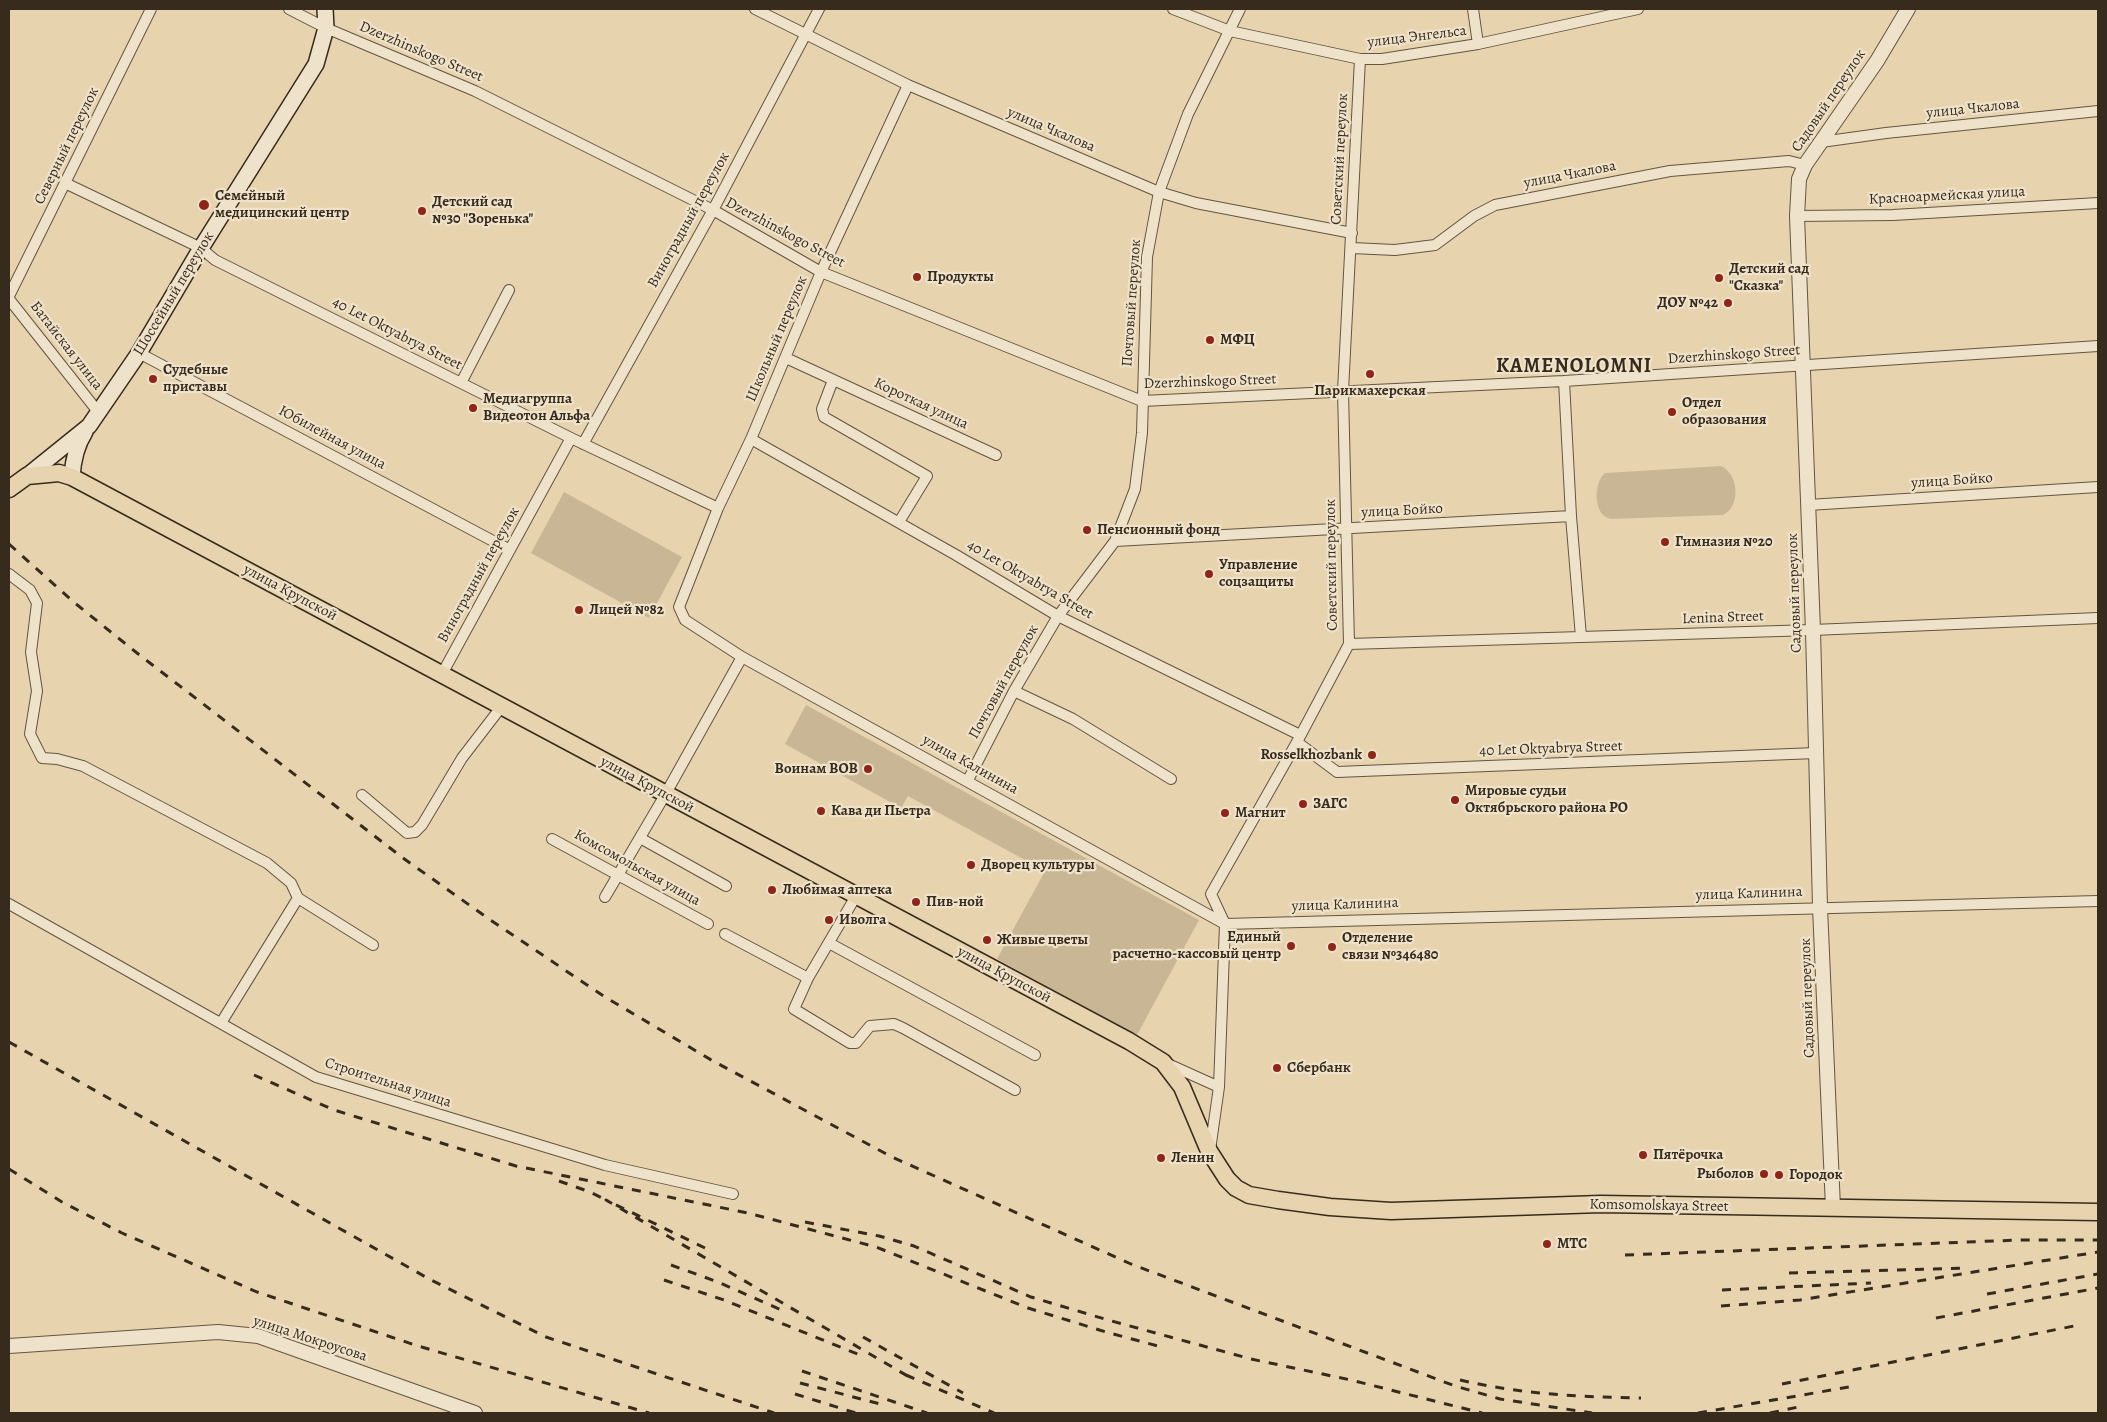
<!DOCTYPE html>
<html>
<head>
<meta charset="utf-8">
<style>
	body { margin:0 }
	#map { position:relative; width:2107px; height:1422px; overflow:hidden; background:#e7d3ae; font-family:Alegreya,serif }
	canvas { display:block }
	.frame { position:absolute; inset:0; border:10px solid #372b1d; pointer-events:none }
</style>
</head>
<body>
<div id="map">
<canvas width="2107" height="1422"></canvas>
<div class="frame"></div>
</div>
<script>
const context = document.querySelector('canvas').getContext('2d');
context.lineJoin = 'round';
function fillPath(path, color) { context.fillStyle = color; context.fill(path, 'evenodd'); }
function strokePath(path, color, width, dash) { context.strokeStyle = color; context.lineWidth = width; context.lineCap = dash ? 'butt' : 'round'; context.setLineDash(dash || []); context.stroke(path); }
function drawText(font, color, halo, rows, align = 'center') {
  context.font = font + ' Alegreya,serif'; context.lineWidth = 4.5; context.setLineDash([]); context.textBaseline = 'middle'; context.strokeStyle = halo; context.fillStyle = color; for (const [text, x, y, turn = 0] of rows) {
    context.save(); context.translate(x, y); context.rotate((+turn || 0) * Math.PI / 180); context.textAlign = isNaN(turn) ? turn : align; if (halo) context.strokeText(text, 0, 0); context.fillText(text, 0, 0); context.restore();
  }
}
fillPath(new Path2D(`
	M1721 466C1739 474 1741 506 1723 515L1611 519C1593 516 1593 483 1605 473Z
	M564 492 682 557 649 618 531 553Z
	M806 705 1199 920 1137 1035 997 959 1045 871 908 796 901 808 785 744Z`), '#c9b695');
const minor = new Path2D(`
	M289 9 326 28 475 91 713 210 821 272 1142 401 1564 381 2098 346
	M755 9 908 85 1159 192 1196 203 1352 233
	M1173 9 1230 31 1360 59H1382L1478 44 1638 9
	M1473 9 1478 44
	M908 85 821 272 751 439 718 508 679 607 685 620 742 657 1225 924 2098 901
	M1821 142 1886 133 2098 111
	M65 183 201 248 215 260 571 438 718 508
	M1797 216 1893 215 2098 203
	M1352 248 1395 250 1435 245 1474 216 1495 205 1670 171 1789 161 1805 165
	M9 296 151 9
	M9 299 99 413
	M139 353 510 550
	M786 358 996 455
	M833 380 822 409 824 417 927 476 899 522
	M1564 381 1571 516 1581 637
	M461 383 509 290
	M751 439 956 555 1058 616 1300 735
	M583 444 713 210 819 9
	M1808 505 2098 487
	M1115 541 1571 516
	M9 574 30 590 37 603 31 652 37 691 30 734 42 758 57 759 83 766 267 863 291 883 298 898 373 945
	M1349 644 1813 630 2098 618
	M442 674 571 438
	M1014 691 1073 719 1171 779
	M1297 742 1337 772 1816 753
	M968 780 1014 691 1058 616 1115 541 1135 489 1142 433 1147 257 1159 192 1188 114 1240 9
	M362 795 407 833 415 832 422 825 462 758 502 706
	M640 838 726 886
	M552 839 708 924
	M856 896 808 978 794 1009 850 1043H856L870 1026 894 1024 903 1028 1015 1090
	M605 897 665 795 742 657
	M9 904 316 1077 605 1165 733 1194
	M725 934 808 978
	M829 943 1035 1055
	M221 1023 298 898
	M1168 1064 1219 1087
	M1210 1150 1219 1087 1225 924 1211 894 1297 742 1349 644 1343 391 1360 59`);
const tertiary = new Path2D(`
	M1833 1208 1820 907 1813 630 1797 216 1799 179 1805 165 1877 61 1908 9
	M9 1346 218 1332 258 1336 475 1413`);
const secondary = new Path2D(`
	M27 476 89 426 139 353 201 248 316 64 326 28 325 9
	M72 477C73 460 76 446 85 432`);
const primary = new Path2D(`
	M9 489 27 476 59 473 72 477 1129 1041 1163 1062 1182 1087 1209 1151 1227 1179 1236 1188 1249 1195 1278 1200 1330 1207 1391 1211 1601 1204 2098 1212`);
strokePath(minor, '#635541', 12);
strokePath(tertiary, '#635541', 16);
strokePath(secondary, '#372b1d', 18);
strokePath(primary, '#372b1d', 19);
strokePath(minor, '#efe2ca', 10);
strokePath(tertiary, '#efe2ca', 14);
strokePath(secondary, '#efe2ca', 15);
strokePath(primary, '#e7d3ae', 16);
strokePath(new Path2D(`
	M9 544 76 604 137 653 403 858 489 919 605 997 713 1061 892 1157 1131 1264 1455 1386 1500 1399 1592 1413
	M9 1042 431 1280 546 1337 774 1413
	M254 1075 334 1110 516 1166 748 1213 876 1247 1028 1308 1106 1332 1158 1346
	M9 1169 62 1202 122 1233 257 1292 418 1346 649 1413
	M559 1181 590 1192 606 1200
	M805 1222 879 1236 914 1246 1031 1297 1108 1320 1251 1359 1351 1380 1482 1413
	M705 1248 606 1200 911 1378
	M1625 1255 2021 1240H2098
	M671 1265 718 1282 786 1312
	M1789 1273 1969 1268
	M664 1280 724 1300 860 1355
	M1722 1290 1871 1283
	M1987 1294 2098 1274
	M1721 1306 1800 1300 2098 1252
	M1936 1318 2098 1288
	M863 1337 963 1393
	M802 1371 927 1413
	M906 1375 994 1413
	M1460 1380C1520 1394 1579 1397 1641 1398
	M800 1383 884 1405
	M1782 1384 2079 1325
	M795 1394 856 1413
	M1698 1413 1849 1387
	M1770 1413 1798 1407`), '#372b1d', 3, [9, 9]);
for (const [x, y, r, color] of [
	[204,205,6,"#8f2418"],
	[422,211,5,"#8f2418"],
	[917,277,5,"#8f2418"],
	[1719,278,5,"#8f2418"],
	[1728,303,5,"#8f2418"],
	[1210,340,5,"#8f2418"],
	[1370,374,5,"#8f2418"],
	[153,379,5,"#8f2418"],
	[473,408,5,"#8f2418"],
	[1672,412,5,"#8f2418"],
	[1087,530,5,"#8f2418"],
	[1665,542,5,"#8f2418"],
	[1209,574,5,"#8f2418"],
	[579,610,5,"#8f2418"],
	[1372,755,5,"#8f2418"],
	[868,769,5,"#8f2418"],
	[1455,800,5,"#8f2418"],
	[1303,804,5,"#8f2418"],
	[821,811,5,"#8f2418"],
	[1225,813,5,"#8f2418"],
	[971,865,5,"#8f2418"],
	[772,890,5,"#8f2418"],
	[916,902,5,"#8f2418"],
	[829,920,5,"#8f2418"],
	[987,940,5,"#8f2418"],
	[1291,946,5,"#8f2418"],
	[1332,947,5,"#8f2418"],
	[1277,1068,5,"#8f2418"],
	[1643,1155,5,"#8f2418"],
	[1161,1158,5,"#8f2418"],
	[1764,1174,5,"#8f2418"],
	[1779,1175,5,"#8f2418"],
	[1547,1244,5,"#8f2418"]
]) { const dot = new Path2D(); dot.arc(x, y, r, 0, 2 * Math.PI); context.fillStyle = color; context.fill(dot); strokePath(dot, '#efe2ca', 2); }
drawText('15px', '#372b1d', '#efe2ca', [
	["улица Энгельса",1417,37,-7],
	["Dzerzhinskogo Street",421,52,23],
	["Садовый переулок",1829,101,-56],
	["улица Чкалова",1973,109,-6],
	["улица Чкалова",1051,130,23],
	["Северный переулок",67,146,-64],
	["Советский переулок",1340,159,-87],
	["улица Чкалова",1570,175,-11],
	["Красноармейская улица",1947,196,-3],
	["Виноградный переулок",689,220,-61],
	["Dzerzhinskogo Street",785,233,28],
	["Шоссейный переулок",174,294,-59],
	["Почтовый переулок",1132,303,-86],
	["40 Let Oktyabrya Street",397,334,27],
	["Школьный переулок",777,339,-67],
	["Батайская улица",66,346,52],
	["Dzerzhinskogo Street",1734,355,-4],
	["Dzerzhinskogo Street",1210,382,-2],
	["Короткая улица",921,404,25],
	["Юбилейная улица",332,438,28],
	["улица Бойко",1952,481,-4],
	["улица Бойко",1402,511,-3],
	["Советский переулок",1332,565,-91],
	["Виноградный переулок",479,575,-61],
	["40 Let Oktyabrya Street",1030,580,30],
	["улица Крупской",290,593,28],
	["Садовый переулок",1795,593,-92],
	["Lenina Street",1723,618,-2],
	["Почтовый переулок",1004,682,-61],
	["40 Let Oktyabrya Street",1551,749,-2],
	["улица Калинина",970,765,29],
	["улица Крупской",647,785,28],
	["Комсомольская улица",637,868,29],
	["улица Калинина",1749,894,-2],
	["улица Калинина",1345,905,-2],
	["улица Крупской",1004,975,28],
	["Садовый переулок",1808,998,-92],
	["Строительная улица",388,1083,18],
	["Komsomolskaya Street",1659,1206,1],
	["улица Мокроусова",310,1339,18]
]);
drawText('bold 15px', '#372b1d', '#efe2ca', [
	["Семейный",215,196],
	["медицинский центр",215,213],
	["Детский сад",432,202],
	["№30 \"Зоренька\"",432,219],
	["Детский сад",1729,269],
	["\"Сказка\"",1729,286],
	["Продукты",927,277],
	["ДОУ №42",1718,303,"right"],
	["МФЦ",1220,340],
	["Судебные",163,370],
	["приставы",163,387],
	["Парикмахерская",1370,391,"center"],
	["Медиагруппа",483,399],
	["Видеотон Альфа",483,416],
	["Отдел",1682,403],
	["образования",1682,420],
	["Пенсионный фонд",1097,530],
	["Гимназия №20",1675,542],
	["Управление",1219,565],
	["соцзащиты",1219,582],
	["Лицей №82",589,610],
	["Rosselkhozbank",1362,755,"right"],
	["Воинам ВОВ",858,769,"right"],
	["Мировые судьи",1465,791],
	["Октябрьского района РО",1465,808],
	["ЗАГС",1313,804],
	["Кава ди Пьетра",831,811],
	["Магнит",1235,813],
	["Дворец культуры",981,865],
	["Любимая аптека",782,890],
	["Пив-ной",926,902],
	["Иволга",839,920],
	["Единый",1281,937,"right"],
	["расчетно-кассовый центр",1281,954,"right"],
	["Отделение",1342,938],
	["связи №346480",1342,955],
	["Живые цветы",997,940],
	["Сбербанк",1287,1068],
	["Пятёрочка",1653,1155],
	["Ленин",1171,1158],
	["Рыболов",1754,1174,"right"],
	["Городок",1789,1175],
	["МТС",1557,1244]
], 'left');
context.letterSpacing = '1px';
drawText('bold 20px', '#372b1d', '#efe2ca', [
	["KAMENOLOMNI",1574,367]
]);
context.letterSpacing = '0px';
</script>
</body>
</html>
